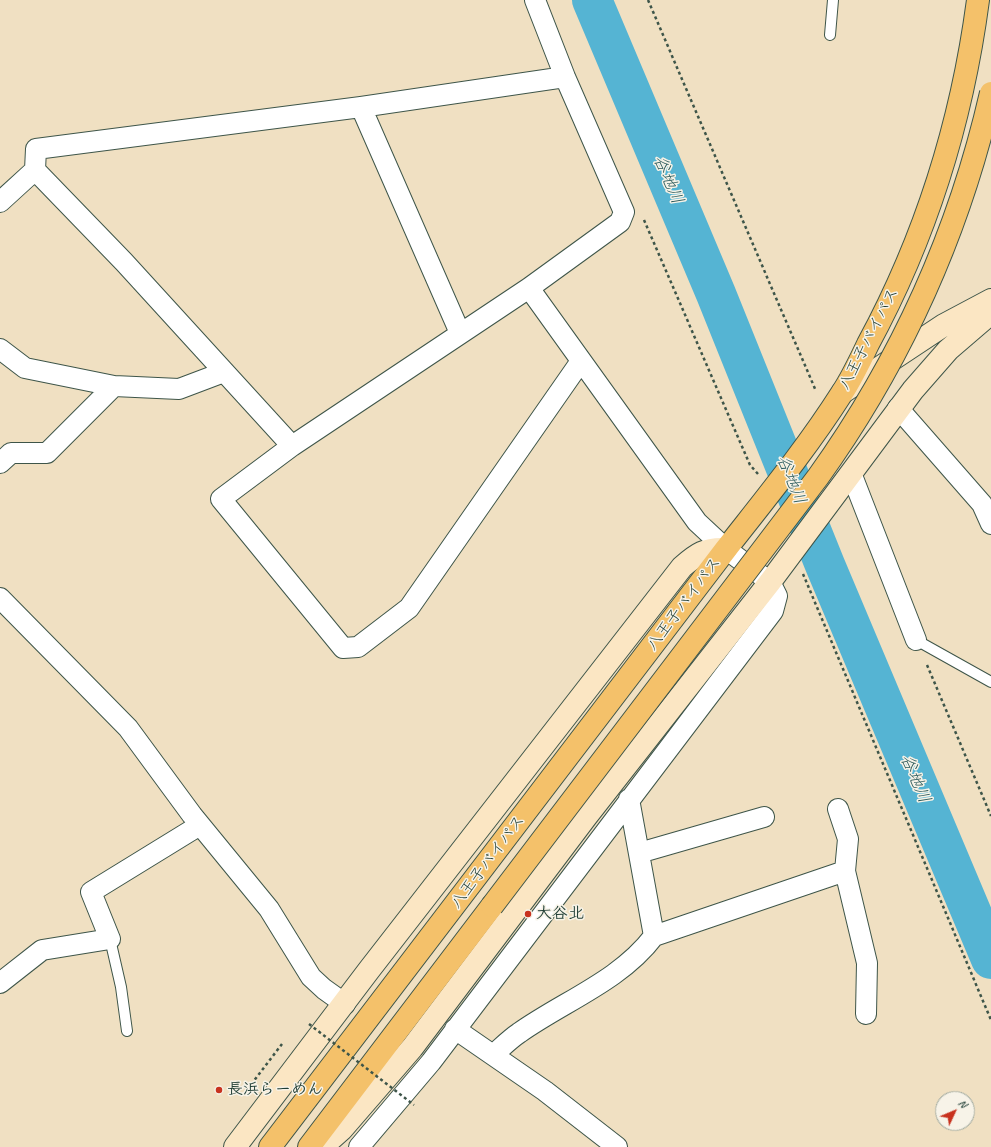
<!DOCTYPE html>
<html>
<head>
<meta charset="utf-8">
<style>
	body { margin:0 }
	#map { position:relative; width:991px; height:1147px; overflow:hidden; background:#f0e0c2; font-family:Caveat,sans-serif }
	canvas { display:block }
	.north { position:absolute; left:935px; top:1091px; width:40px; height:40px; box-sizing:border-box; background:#f7f3e8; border:1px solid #a1aaa0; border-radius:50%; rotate:46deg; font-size:11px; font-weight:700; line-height:16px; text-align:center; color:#1f3d34 }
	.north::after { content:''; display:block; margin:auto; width:14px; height:18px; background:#c8321e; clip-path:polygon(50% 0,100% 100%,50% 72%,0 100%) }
</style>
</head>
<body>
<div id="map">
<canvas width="991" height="1147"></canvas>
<div class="north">N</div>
</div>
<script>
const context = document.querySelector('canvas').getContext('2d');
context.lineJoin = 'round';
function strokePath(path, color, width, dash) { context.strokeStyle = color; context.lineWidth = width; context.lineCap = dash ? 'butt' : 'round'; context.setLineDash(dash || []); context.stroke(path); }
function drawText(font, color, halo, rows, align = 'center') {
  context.font = font + ' Caveat,"Klee One",sans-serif'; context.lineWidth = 3; context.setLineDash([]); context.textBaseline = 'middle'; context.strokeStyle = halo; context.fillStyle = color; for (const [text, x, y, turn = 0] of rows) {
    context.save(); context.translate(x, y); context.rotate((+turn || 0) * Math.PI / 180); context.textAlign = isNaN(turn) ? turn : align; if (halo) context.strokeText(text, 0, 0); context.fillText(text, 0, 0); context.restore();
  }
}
strokePath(new Path2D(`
	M592 0 716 294 825 565 991 959`), '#55b4d3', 40);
const lane = new Path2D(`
	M830 35 833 0
	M916 640 991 682
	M110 939 121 987 127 1031`);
const street = new Path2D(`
	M535 0 565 77 624 212 620 222 529 288 292 446 221 499 343 648 358 647 409 608 581 361
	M361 107 460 333
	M0 202 35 170
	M0 349 25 368 114 386 179 389 224 372
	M898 408 982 504 991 524
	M292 446 124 262 35 170 36 149 361 107 565 77
	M0 463 11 453H47L114 386
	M851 473 916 640
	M0 598 128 728 192 815 269 909 311 977 324 989 345 1004
	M838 809 848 839 845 871
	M639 853 764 817
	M654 936 845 871 867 963 866 1014
	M0 983 42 950 110 939 91 892 200 825
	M455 1029 545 1091 617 1147
	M493 1055C501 1048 510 1039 519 1033 564 1001 620 981 654 936L629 799
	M359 1147 431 1062 773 611 777 596 770 582 726 549 697 522 529 288`);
const secondary = new Path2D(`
	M843 392 944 325 991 300
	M235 1147 369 970 682 567C697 554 705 548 726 549
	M322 1147 342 1129 412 1048 586 817 770 582 913 390 948 350 991 313`);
const highway = new Path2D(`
	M270 1147 726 549C766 498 807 448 842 393 852 378 860 361 868 344 926 237 962 121 978 0
	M309 1147 492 906`);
strokePath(lane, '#3e5549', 12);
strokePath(street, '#3e5549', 22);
strokePath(secondary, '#3e5549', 24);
strokePath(highway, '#3e5549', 24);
strokePath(new Path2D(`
	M648 0 816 391
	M644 220 750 465 758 474
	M803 574 991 1020
	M927 665 991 816
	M253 1085V1082L282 1044`), '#3e5549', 2.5, [3, 3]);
strokePath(lane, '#fff', 10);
strokePath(street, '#fff', 20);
strokePath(secondary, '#fbe6c3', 22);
strokePath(highway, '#f4c16a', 22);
const highwayBridge = new Path2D(`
	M492 906 818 477C901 361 959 233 991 93`);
strokePath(highwayBridge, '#3e5549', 24, []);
strokePath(new Path2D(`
	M309 1024 414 1105`), '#3e5549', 2.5, [3, 3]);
strokePath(highwayBridge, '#f4c16a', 22);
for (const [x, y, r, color] of [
	[528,914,4,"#c8321e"],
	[219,1090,4,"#c8321e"]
]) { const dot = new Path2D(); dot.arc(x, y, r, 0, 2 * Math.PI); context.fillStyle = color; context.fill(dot); strokePath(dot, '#f7f3e8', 1.5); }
drawText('16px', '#1f3d34', '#f7f3e8', [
	["八王子バイパス",869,339,-63],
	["八王子バイパス",684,604,-53],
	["八王子バイパス",488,862,-53]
]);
drawText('bold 16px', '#1f3d34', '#f7f3e8', [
	["大谷北",536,914],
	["長浜らーめん",227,1090]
], 'left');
drawText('italic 17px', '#2c5b5c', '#f7f3e8', [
	["谷地川",668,180,67],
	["谷地川",791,480,68],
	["谷地川",915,779,67]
]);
</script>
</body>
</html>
